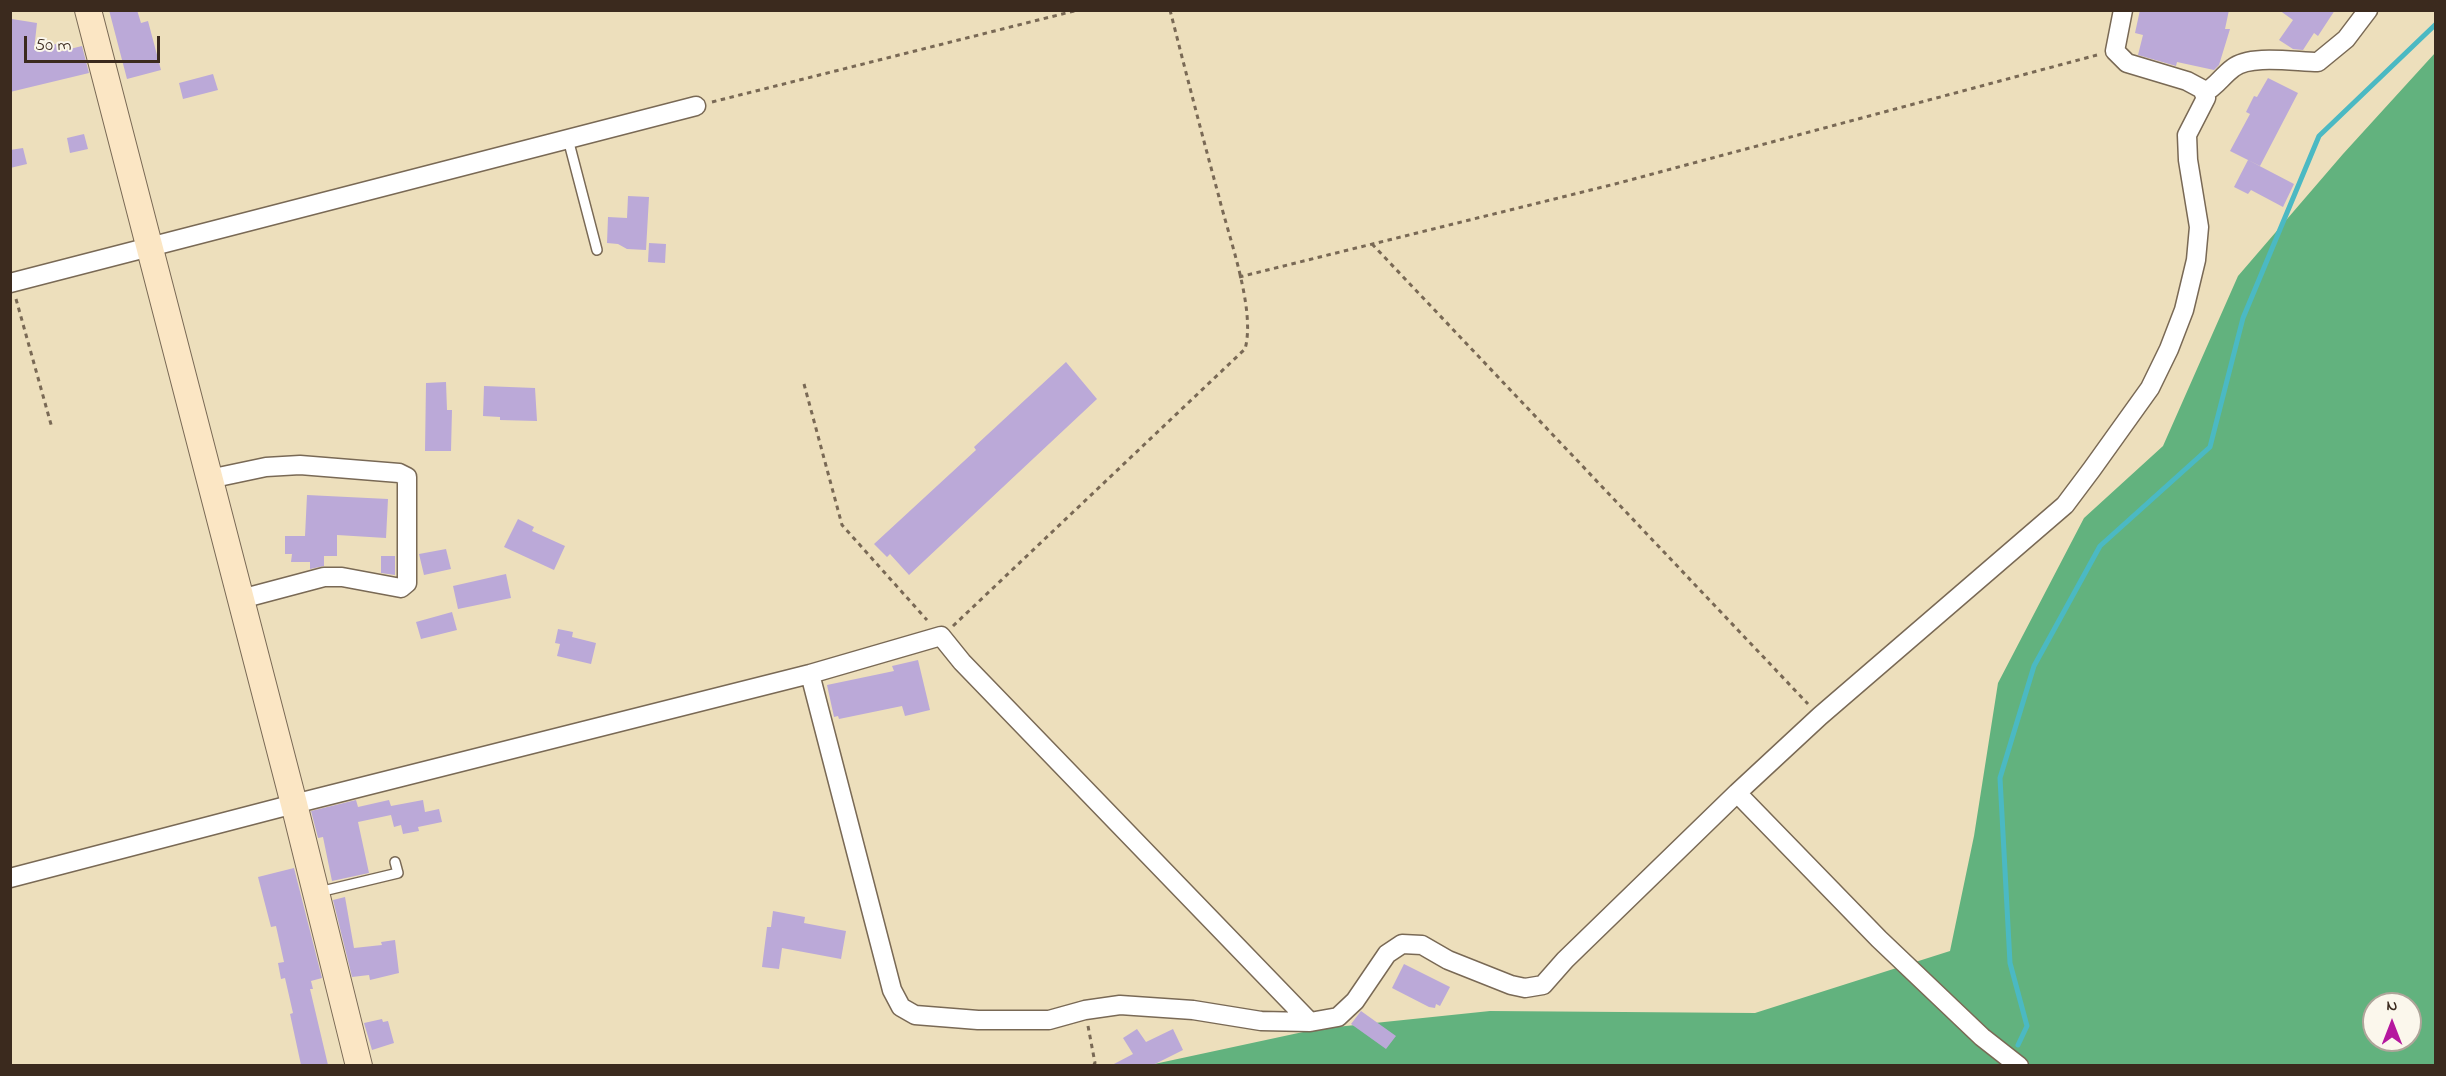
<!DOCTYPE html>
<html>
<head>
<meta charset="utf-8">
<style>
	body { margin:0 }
	#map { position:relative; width:2446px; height:1076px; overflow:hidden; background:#eddfbc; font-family:"Indie Flower",sans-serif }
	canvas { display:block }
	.frame { position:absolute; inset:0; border:12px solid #3b2a1e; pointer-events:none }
	.north { position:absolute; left:2362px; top:992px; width:60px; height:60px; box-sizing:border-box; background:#fbf7ec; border:2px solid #aea59a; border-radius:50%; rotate:0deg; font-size:16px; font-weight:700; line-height:24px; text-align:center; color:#3b2a1e }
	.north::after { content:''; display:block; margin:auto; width:21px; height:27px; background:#b5179e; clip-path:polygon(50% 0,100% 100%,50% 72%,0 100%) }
	.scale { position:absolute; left:24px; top:36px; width:136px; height:27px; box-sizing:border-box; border:3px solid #3b2a1e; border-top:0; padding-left:8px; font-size:18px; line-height:21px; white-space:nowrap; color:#3b2a1e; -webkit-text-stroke:4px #fbf7ec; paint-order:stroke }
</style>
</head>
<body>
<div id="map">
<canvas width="2446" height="1076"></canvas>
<div class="frame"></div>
<div class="north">N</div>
<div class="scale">50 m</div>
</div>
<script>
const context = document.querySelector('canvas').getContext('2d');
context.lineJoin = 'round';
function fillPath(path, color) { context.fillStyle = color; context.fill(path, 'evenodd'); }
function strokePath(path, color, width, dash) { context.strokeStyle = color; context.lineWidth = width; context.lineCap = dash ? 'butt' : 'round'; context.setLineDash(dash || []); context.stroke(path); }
fillPath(new Path2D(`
	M2435 53V1065L1145 1066 1317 1029 1490 1011 1755 1013 1950 951 1974 836 1998 683 2084 518 2163 446 2238 276 2343 154ZM2374 1004H2410V1040H2374Z`), '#62b27e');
strokePath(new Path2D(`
	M2018 1045 2027 1026 2010 963 2000 778 2034 666 2100 546 2210 447 2243 318 2319 136 2436 24`), '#4bb9c3', 5);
fillPath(new Path2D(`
	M109 10H137L141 23 148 21 161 70 127 79Z
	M2140 10H2229L2225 29H2230L2219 65 2214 70 2177 62 2176 66 2138 55 2143 35 2135 33Z
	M2279 10H2335L2318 36 2314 33 2303 50 2293 49 2279 40 2293 20Z
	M12 19 37 23 34 50 56 44 58 52 82 46 89 73 10 92Z
	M213 74 218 90 183 99 179 83Z
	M2268 78 2298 93 2260 166 2230 151 2250 114 2246 112 2254 96 2257 97Z
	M84 134 88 149 70 153 67 138Z
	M23 148 27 164 10 168V150Z
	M2248 160 2294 184 2283 207 2251 190 2248 194 2234 187Z
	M628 196 649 197 646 250 627 249 618 244 607 243 608 217 627 218Z
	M649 243 666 244 665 263 648 262Z
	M1066 362 1097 399 909 575 890 554 887 557 874 544 976 450 974 447Z
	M446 382 447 410H452L451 451H425L426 383Z
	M484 386 535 388 537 421 500 420V417L483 416Z
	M307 495 388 499 386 538 337 535V556H324V566L310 569V562H291L292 554H285V536H305Z
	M518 519 534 527 532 531 565 546 554 570 504 547Z
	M446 549 451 569 424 575 419 554Z
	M381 556H395V575L381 573Z
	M506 574 511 598 458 609 453 586Z
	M452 612 457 630 421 639 416 622Z
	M558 629 573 632 572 637 596 643 591 664 557 656 560 644 555 643Z
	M918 660 930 710 905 716 902 706 839 719 838 716 834 717 827 685 894 671 892 666Z
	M356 800 358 807 389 800 391 806 423 800 425 812 439 809 442 822 418 827 419 831 403 834 401 825 394 827 391 815 358 822 369 873 332 881 323 837 318 838 311 811Z
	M294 868 322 978 311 981 313 989H310L328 1065H301L290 1014 293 1013 285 978 281 979 278 963 284 962 276 926 271 927 258 877Z
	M345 897 354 948 382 945 381 942 395 940 399 973 370 980 369 975 352 977 333 900Z
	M773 911 805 917 804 923 846 931 841 959 782 948 779 969 762 967 767 927H771Z
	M1404 964 1450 987 1440 1006 1436 1004 1435 1008 1429 1007 1392 988Z
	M1361 1011 1396 1036 1386 1049 1351 1024Z
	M382 1019 383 1022 388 1021 394 1043 372 1050 364 1023Z
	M1137 1029 1146 1042 1173 1029 1183 1050 1153 1065H1112L1133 1054 1123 1038Z`), '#bba9d8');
const lane = new Path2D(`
	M568 139 597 250
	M319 892 398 873 395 862`);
const street = new Path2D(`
	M2204 93C2217 86 2222 76 2233 68 2250 54 2296 62 2318 62L2346 39 2368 10
	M10 283 696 106
	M209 479 266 467 300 465 399 473 407 477V583L401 588 342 577H324L241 599
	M810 674 892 990 901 1007 915 1015 978 1020H1049L1085 1010 1120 1005 1193 1010 1261 1021 1310 1022 1338 1017 1355 1001 1387 954 1402 944 1422 945 1448 960 1511 985 1525 988 1543 985 1565 960 1737 793 1820 716 2065 505 2092 469 2150 388 2169 349 2184 310 2196 260 2199 227 2188 160 2187 135 2206 98 2202 89 2187 81 2127 63 2115 51 2123 10
	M1737 793 1879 939 1982 1037 2019 1066
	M10 878 294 804 810 674 941 636 962 662 1310 1022`);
const secondary = new Path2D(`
	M88 10 294 804 359 1066`);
strokePath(lane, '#796955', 12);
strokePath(street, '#796955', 21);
strokePath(secondary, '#796955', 28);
strokePath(new Path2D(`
	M712 102 1078 10
	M1372 244 1808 704
	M1239 277 1615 184 2097 55
	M16 299 52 428
	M804 384 842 525 927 620
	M953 626 1245 349C1256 310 1229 238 1219 197 1202 135 1186 73 1170 10
	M1088 1026 1095 1063 1093 1066`), '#796955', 3, [4.5, 4.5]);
strokePath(lane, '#fff', 9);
strokePath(street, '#fff', 18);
strokePath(secondary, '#fbe6c4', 26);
</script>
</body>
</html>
